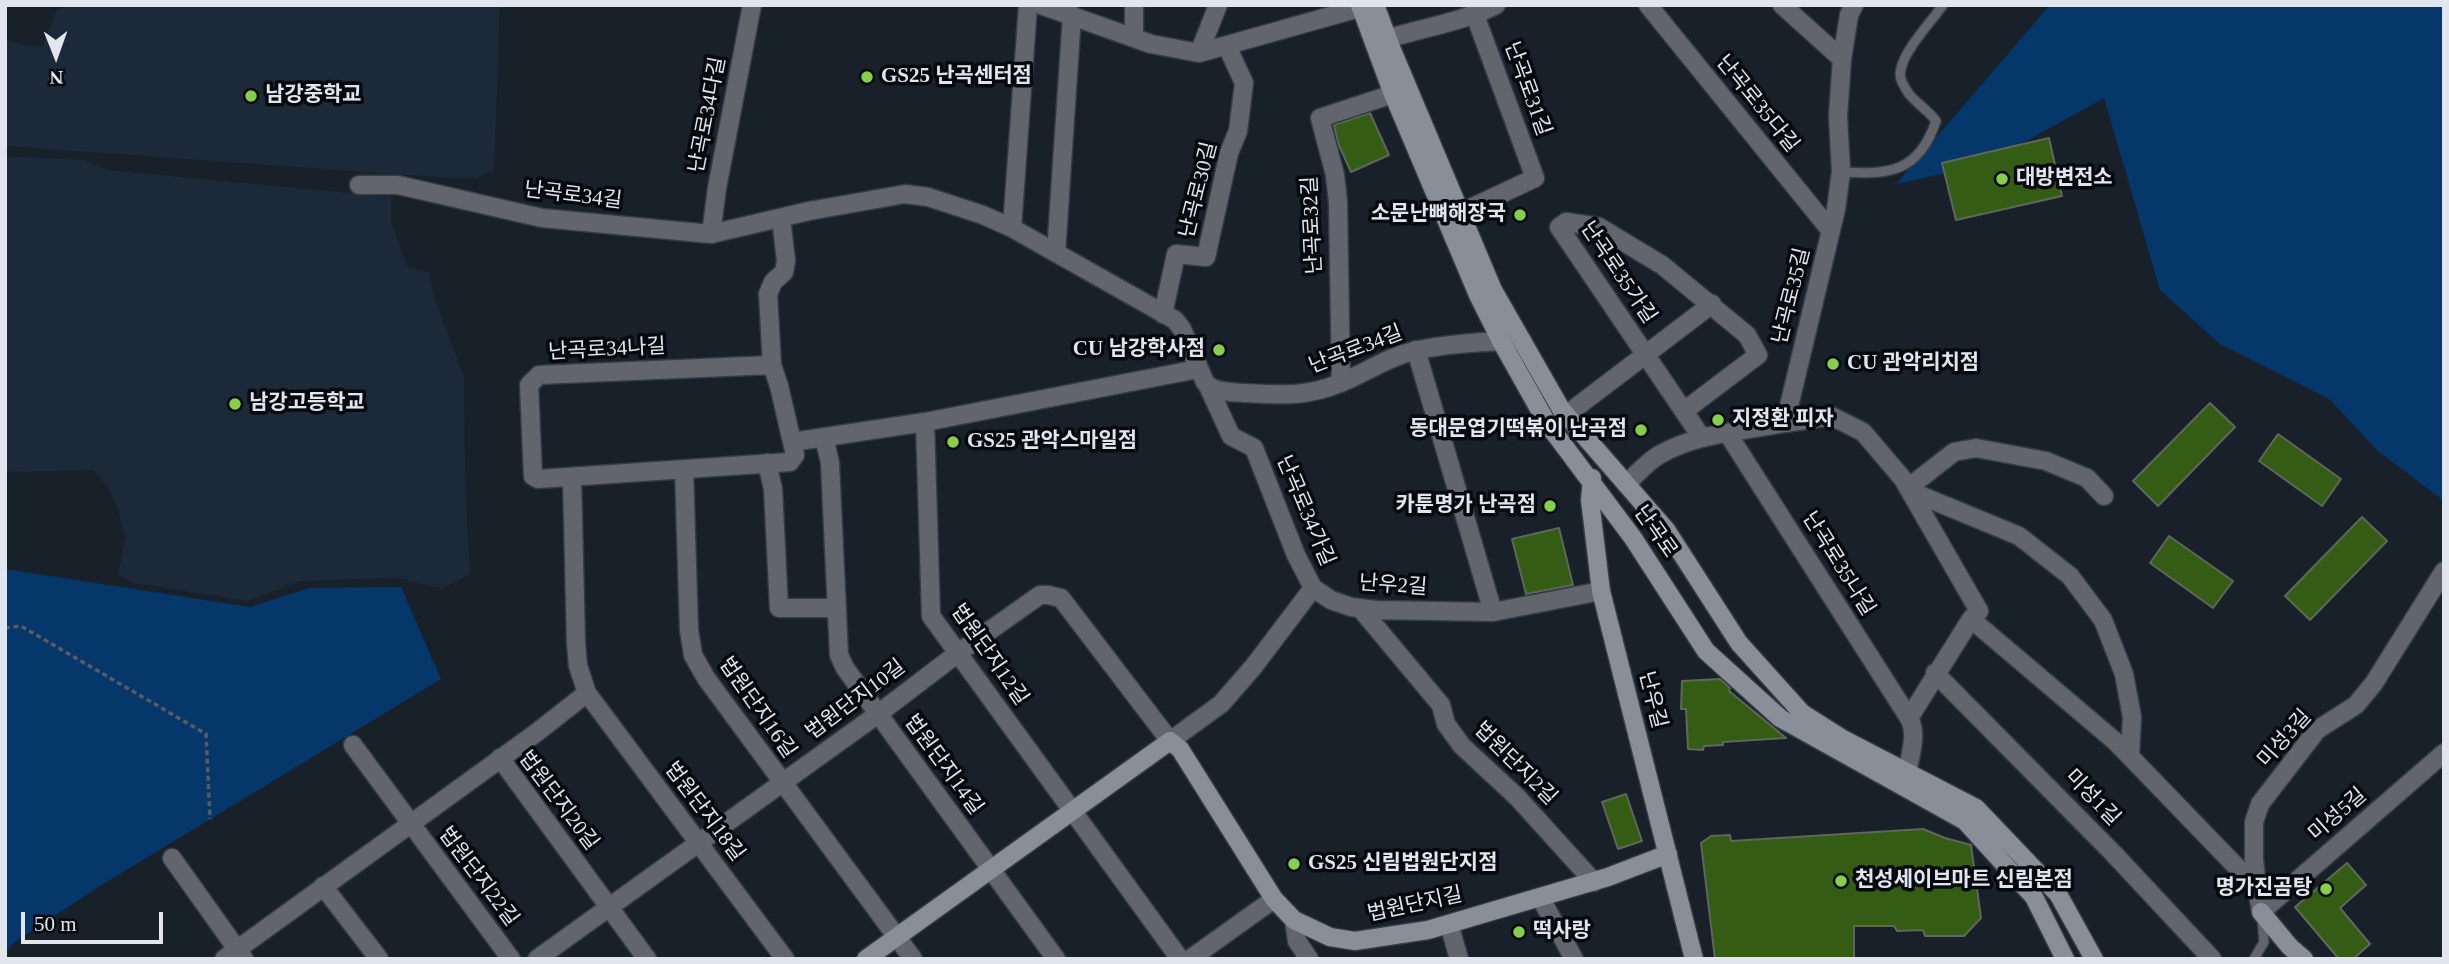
<!DOCTYPE html>
<html>
<head>
<meta charset="utf-8">
<style>
	body { margin:0 }
	#map { position:relative; width:2449px; height:964px; overflow:hidden; background:#18202a; font-family:"Times New Roman",serif }
	canvas { display:block }
	.frame { position:absolute; inset:0; border:7px solid #e1e6ee; pointer-events:none }
	.north { position:absolute; left:21px; top:21px; width:70px; height:70px; -webkit-text-stroke:5px #06090e; paint-order:stroke; rotate:179deg; font-size:19px; font-weight:700; line-height:28px; text-align:center; color:#e1e6ee }
	.north::after { content:''; display:block; margin:auto; width:24px; height:32px; background:#e1e6ee; clip-path:polygon(50% 0,100% 100%,50% 72%,0 100%) }
	.scale { position:absolute; left:21px; top:912px; width:142px; height:32px; box-sizing:border-box; border:4px solid #e1e6ee; border-top:0; padding-left:9px; font-size:21px; line-height:24px; white-space:nowrap; color:#e1e6ee; -webkit-text-stroke:5px #06090e; paint-order:stroke }
</style>
</head>
<body>
<div id="map">
<canvas width="2449" height="964"></canvas>
<div class="frame"></div>
<div class="north">N</div>
<div class="scale">50 m</div>
</div>
<script>
const context = document.querySelector('canvas').getContext('2d');
context.lineJoin = 'round';
function fillPath(path, color) { context.fillStyle = color; context.fill(path, 'evenodd'); }
function strokePath(path, color, width, dash) { context.strokeStyle = color; context.lineWidth = width; context.lineCap = dash ? 'butt' : 'round'; context.setLineDash(dash || []); context.stroke(path); }
function drawText(font, color, halo, rows, align = 'center') {
  context.font = font + ' "Times New Roman","Noto Sans KR",serif'; context.lineWidth = 7; context.setLineDash([]); context.textBaseline = 'middle'; context.strokeStyle = halo; context.fillStyle = color; for (const [text, x, y, turn = 0] of rows) {
    context.save(); context.translate(x, y); context.rotate((+turn || 0) * Math.PI / 180); context.textAlign = isNaN(turn) ? turn : align; if (halo) context.strokeText(text, 0, 0); context.fillText(text, 0, 0); context.restore();
  }
}
fillPath(new Path2D(`
	M71 5H500L494 170 477 178H451L5 146V41L42 47 57 10Z
	M5 156 84 160 107 170 391 197V223L408 267 429 273 435 300 464 378 465 477 470 574 442 589 398 578 301 581 247 601 135 583 118 575 125 537 117 506 108 488 94 470 5 472Z`), '#1c2938');
fillPath(new Path2D(`
	M2050 5H2444V501L2379 452 2329 399 2220 344 2160 290 2104 98 1983 165 1896 184Z
	M5 569 250 607 309 588 401 587 441 679 100 886 15 942 5 952Z`), '#06376b');
const building = new Path2D(`
	M1370 113 1389 155 1351 172 1338 143 1334 125Z
	M2049 138 2062 196 1956 220 1942 163Z
	M2210 403 2235 427 2158 506 2133 481Z
	M2278 434 2341 479 2322 506 2259 461Z
	M2362 517 2387 541 2310 620 2285 596Z
	M1559 528 1573 585 1526 594 1512 539Z
	M2169 536 2233 581 2213 608 2150 563Z
	M1720 679 1730 688 1729 691 1786 738 1723 742V745L1704 746 1703 750 1688 749 1686 709H1681L1682 681Z
	M1626 794 1642 841 1618 849 1602 802Z
	M1923 829 1945 838 1971 845 1981 918 1964 936H1925L1923 930 1897 931 1894 926H1854V959H1715L1701 843 1711 836 1730 835 1731 841Z
	M2347 863 2366 885 2340 908 2370 944 2353 959H2339L2295 907Z`);
fillPath(building, '#355c15');
strokePath(building, '#5e6759', 2);
const lane = new Path2D(`
	M1841 172C1890 175 1919 172 1936 121 1928 110 1917 104 1909 94 1904 86 1898 78 1901 69 1905 49 1931 22 1943 5
	M2254 959 2264 942 2262 917`);
const street = new Path2D(`
	M1041 5 1151 44 1199 53 1370 5
	M1648 5 1831 231
	M1782 5 1842 59
	M1134 36V5
	M1374 43C1414 29 1458 24 1496 5
	M1199 53 1218 5
	M359 185H398L542 218 711 234 809 211 905 194 928 197 983 215 1012 228 1175 320 1182 329 1205 382C1213 393 1232 392 1245 393 1279 395 1308 397 1340 383 1366 373 1387 357 1414 351 1449 343 1486 342 1522 340
	M1460 213 1535 178 1475 15
	M781 218 786 261 784 272 773 282 768 294 772 365 779 386 792 442
	M1012 228 1028 5
	M711 234 717 188 752 5
	M1056 253 1072 15
	M1163 314 1176 254 1206 257 1229 153 1238 131 1244 83 1227 46
	M1416 350 1493 612
	M772 365 539 375 529 385 533 476 538 479 790 462 795 455 792 442 925 422 1198 369
	M1341 383 1338 202 1335 175 1320 118 1405 90
	M1208 386 1231 436 1254 448 1296 555 1313 588
	M1684 411 1758 355 1747 335 1662 265 1599 227 1566 222 1559 227 1702 438
	M1566 415 1712 304
	M925 422 931 616 1180 959
	M1785 423 1831 416 1863 432 1903 479 1979 611 1971 619 2116 742 2257 888 2261 912
	M1728 434 1909 718
	M824 437 830 463 839 655 845 668 1056 959
	M767 463 773 489 779 608H837
	M684 469 689 630 693 655 706 678 913 959
	M572 477 576 643 578 666 587 693 785 959
	M1626 484C1636 475 1647 462 1659 455 1697 433 1743 431 1785 423L1836 209 1841 172 1838 116 1842 59 1849 15 1854 5
	M1908 488 1954 452 1976 448 2046 461 2087 478 2104 496
	M1910 491 2019 536 2070 576 2103 620 2124 674 2132 717 2130 756
	M1360 608 1441 705 1446 724 1462 746 1517 797 1594 882
	M1935 673 2113 853 2212 959
	M353 745 511 959
	M500 758 647 959
	M1907 773C1910 756 1918 733 1909 718L1971 619
	M172 858 244 959
	M323 886 379 959
	M2257 888 2254 859V822L2260 804 2317 730 2356 705 2374 683 2444 571
	M1540 897 1574 959
	M2261 912 2444 753
	M1294 920 1297 941 1309 959
	M1449 924 1459 959
	M224 959 536 733 587 693
	M537 959 878 714 958 653 1040 595H1048L1061 598 1170 741 1221 704 1254 666 1313 588 1331 600 1351 607 1376 610 1493 612 1601 591
	M1190 959 1274 899`);
const secondary = new Path2D(`
	M1360 5 1393 94 1478 295 1501 341 1547 423 1633 538 1706 651 1780 718 1965 821 2034 897 2065 959
	M1375 5 1392 50 1493 290 1561 409 1667 531 1739 643 1802 713 1843 739 1976 808 2058 894 2094 959
	M1592 478 1590 500 1601 591 1694 959
	M2261 912 2290 947 2304 959
	M866 959 1170 741 1180 749 1274 899 1294 920 1330 937 1355 941 1428 930 1608 877 1668 854`);
strokePath(lane, '#343c45', 12);
strokePath(street, '#343c45', 21);
strokePath(secondary, '#343c45', 21);
strokePath(new Path2D(`
	M5 628 21 626 206 734 210 819`), '#555c65', 3.5, [5, 3.5]);
strokePath(lane, '#62666c', 9);
strokePath(street, '#62666c', 18);
strokePath(secondary, '#888f98', 18);
for (const [x, y, r, color] of [
	[867,77,7,"#85cf4c"],
	[251,96,7,"#85cf4c"],
	[2002,179,7,"#85cf4c"],
	[1520,215,7,"#85cf4c"],
	[1219,350,7,"#85cf4c"],
	[1833,364,7,"#85cf4c"],
	[235,404,7,"#85cf4c"],
	[1718,420,7,"#85cf4c"],
	[1641,430,7,"#85cf4c"],
	[953,442,7,"#85cf4c"],
	[1550,506,7,"#85cf4c"],
	[1294,864,7,"#85cf4c"],
	[1841,881,7,"#85cf4c"],
	[2326,889,7,"#85cf4c"],
	[1519,932,7,"#85cf4c"]
]) { const dot = new Path2D(); dot.arc(x, y, r, 0, 2 * Math.PI); context.fillStyle = color; context.fill(dot); strokePath(dot, '#06090e', 2.5); }
drawText('bold 21px', '#e1e6ee', '#06090e', [
	["GS25 난곡센터점",881,77],
	["남강중학교",265,96],
	["대방변전소",2016,179],
	["소문난뼈해장국",1506,215,"right"],
	["CU 남강학사점",1205,350,"right"],
	["CU 관악리치점",1847,364],
	["남강고등학교",249,404],
	["지정환 피자",1732,420],
	["동대문엽기떡볶이 난곡점",1627,430,"right"],
	["GS25 관악스마일점",967,442],
	["카툰명가 난곡점",1536,506,"right"],
	["GS25 신림법원단지점",1308,864],
	["천성세이브마트 신림본점",1855,881],
	["명가진곰탕",2312,889,"right"],
	["떡사랑",1533,932]
], 'left');
drawText('21px', '#e1e6ee', '#06090e', [
	["난곡로31길",1527,89,70],
	["난곡로35다길",1757,104,51],
	["난곡로34다길",708,115,-79],
	["난곡로30길",1199,190,-76],
	["난곡로34길",573,196,7],
	["난곡로32길",1313,225,-93],
	["난곡로35가길",1618,273,56],
	["난곡로35길",1792,296,-76],
	["난곡로34나길",607,350,-3],
	["난곡로34길",1356,350,-21],
	["난곡로34가길",1305,511,67],
	["난곡로",1655,532,55],
	["난곡로35나길",1838,564,58],
	["난우2길",1393,586,4],
	["법원단지12길",989,655,55],
	["법원단지10길",856,700,-37],
	["난우길",1652,700,76],
	["법원단지16길",757,708,55],
	["미성3길",2285,739,-48],
	["법원단지2길",1515,764,45],
	["법원단지14길",943,765,54],
	["미성1길",2092,798,46],
	["법원단지20길",558,801,53],
	["법원단지18길",704,812,53],
	["미성5길",2338,815,-41],
	["법원단지22길",478,877,53],
	["법원단지길",1415,905,-12]
]);
</script>
</body>
</html>
